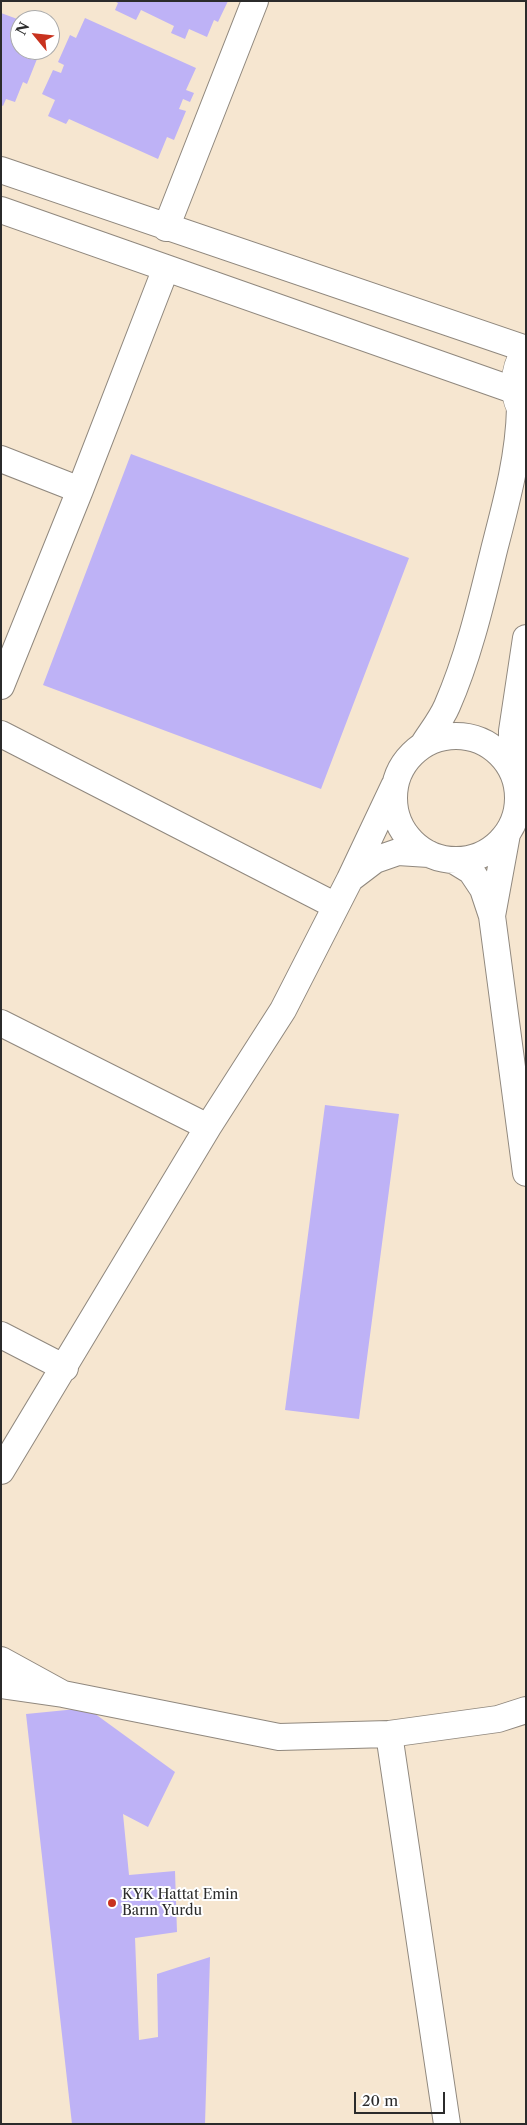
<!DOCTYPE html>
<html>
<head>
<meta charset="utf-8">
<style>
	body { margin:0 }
	#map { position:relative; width:527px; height:2125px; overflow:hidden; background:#f6e6d0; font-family:"Libre Caslon Text",serif }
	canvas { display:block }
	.frame { position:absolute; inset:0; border:2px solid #2b2b2b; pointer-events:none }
	.north { position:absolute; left:10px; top:10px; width:50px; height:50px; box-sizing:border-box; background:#fff; border:1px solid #aaa; border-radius:50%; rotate:298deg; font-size:14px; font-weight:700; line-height:20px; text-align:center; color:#2b2b2b }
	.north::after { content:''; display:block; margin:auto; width:18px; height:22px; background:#c8321e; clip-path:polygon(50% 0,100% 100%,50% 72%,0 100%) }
	.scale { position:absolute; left:354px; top:2092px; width:91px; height:22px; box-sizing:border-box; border:2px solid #2b2b2b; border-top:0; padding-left:6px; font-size:15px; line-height:18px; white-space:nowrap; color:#2b2b2b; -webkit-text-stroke:4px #fff; paint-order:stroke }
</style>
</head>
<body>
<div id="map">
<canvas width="527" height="2125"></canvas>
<div class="frame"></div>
<div class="north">N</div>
<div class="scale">20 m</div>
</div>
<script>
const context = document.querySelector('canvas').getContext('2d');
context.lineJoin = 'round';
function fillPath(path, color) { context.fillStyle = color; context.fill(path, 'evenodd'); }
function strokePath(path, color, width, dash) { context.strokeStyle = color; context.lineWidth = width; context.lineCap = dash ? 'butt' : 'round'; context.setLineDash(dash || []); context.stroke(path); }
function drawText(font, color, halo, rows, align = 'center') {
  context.font = font + ' "Libre Caslon Text",serif'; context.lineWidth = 4; context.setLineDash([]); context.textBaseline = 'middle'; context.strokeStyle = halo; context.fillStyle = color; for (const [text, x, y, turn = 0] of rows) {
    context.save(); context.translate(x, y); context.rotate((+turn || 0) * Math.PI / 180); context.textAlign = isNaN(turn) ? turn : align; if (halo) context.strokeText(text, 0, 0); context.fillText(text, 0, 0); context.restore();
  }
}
fillPath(new Path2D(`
	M114 1H228L218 22 214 20 207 37 189 29 185 39 171 33 174 26 141 10 136 20 115 10 118 3Z
	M1 13 20 20V50H30L28 56 37 59 27 84 23 82 15 102 6 99 3 106 1 105Z
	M85 18 196 68 186 90 194 93 190 102 183 99 179 109 186 111 174 140 167 137 158 159 69 119 66 124 48 116 55 100 42 94 53 70 61 73 64 65 58 62 70 35 76 38Z
	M131 454 409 558 321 789 43 685Z
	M325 1105 399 1114 359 1419 285 1410Z
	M87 1708 175 1772 148 1827 123 1814 129 1875 175 1871 177 1932 135 1938 139 2040 158 2037 157 1974 210 1957 205 2124H72L26 1714Z`), '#beb2f6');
const street = new Path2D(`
	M1 170 526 349
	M1 210 516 391
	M166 228 255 1
	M1 459 80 490
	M1 686 80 490 166 268
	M1 734 336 906
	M394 798a62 62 0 1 1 124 0a62 62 0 1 1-124 0Z
	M423 745C431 732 441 720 447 706 469 656 482 599 495 546 507 500 519 455 520 408
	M512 771V731L526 638
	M394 786 350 879 375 860 398 852 429 854
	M453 860 471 871 483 889 492 916 507 834
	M492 916 526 1173
	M1 1023 208 1127
	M1 1335 65 1368
	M1 1471 208 1127 283 1010 350 879
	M1 1660 63 1694 1 1685
	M63 1694 279 1737 389 1734 498 1719 526 1710
	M389 1734 447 2124`);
const primary = new Path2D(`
	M526 350C513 371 511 396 526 417`);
strokePath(street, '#90887e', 28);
strokePath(primary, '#90887e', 29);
strokePath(street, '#fff', 26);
strokePath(primary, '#fff', 28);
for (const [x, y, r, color] of [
	[112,1903,5,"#c8321e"]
]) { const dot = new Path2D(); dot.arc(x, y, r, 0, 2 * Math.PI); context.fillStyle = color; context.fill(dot); strokePath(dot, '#fff', 2); }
drawText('14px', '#2b2b2b', '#fff', [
	["KYK Hattat Emin",122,1895],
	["Barın Yurdu",122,1911]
], 'left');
</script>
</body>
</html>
